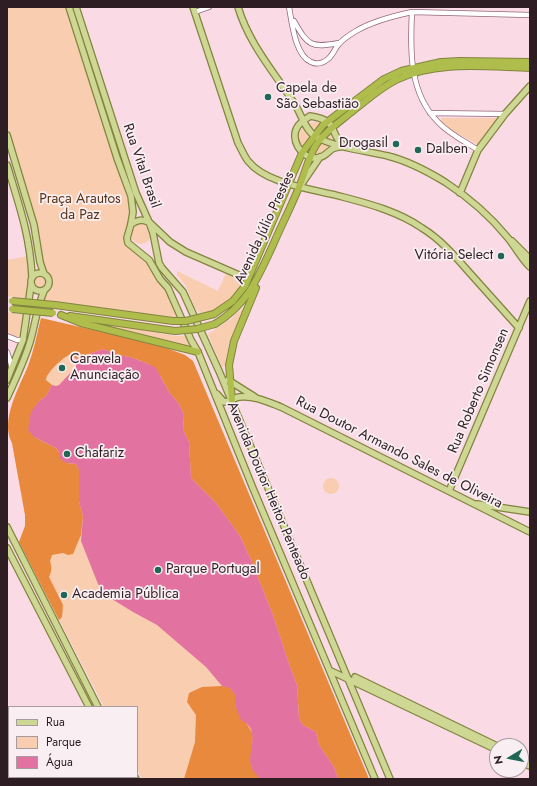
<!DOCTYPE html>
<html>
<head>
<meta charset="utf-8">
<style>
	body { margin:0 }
	#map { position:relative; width:537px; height:786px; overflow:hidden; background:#fadbe5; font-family:Jost,sans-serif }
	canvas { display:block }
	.frame { position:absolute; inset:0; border:8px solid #2f1d24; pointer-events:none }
	.legend { position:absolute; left:8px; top:706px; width:130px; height:72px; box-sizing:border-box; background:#f9eff2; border:1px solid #a89ba0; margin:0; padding:5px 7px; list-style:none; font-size:12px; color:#2f1d24 }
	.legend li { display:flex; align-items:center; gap:8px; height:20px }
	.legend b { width:20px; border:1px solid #a89ba0 }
	.north { position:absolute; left:489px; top:738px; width:40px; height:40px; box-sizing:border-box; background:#f9eff2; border:1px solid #a89ba0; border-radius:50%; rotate:260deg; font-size:11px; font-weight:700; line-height:16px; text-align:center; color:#2f1d24 }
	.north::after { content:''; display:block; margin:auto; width:14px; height:18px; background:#226657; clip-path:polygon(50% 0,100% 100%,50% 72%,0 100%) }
</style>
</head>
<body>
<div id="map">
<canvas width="537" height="786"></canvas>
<div class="frame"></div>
<ul class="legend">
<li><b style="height:5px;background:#cfd794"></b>Rua</li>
<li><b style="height:11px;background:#f9cdb0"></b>Parque</li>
<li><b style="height:11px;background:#e273a0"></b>Água</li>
</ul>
<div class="north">N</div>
</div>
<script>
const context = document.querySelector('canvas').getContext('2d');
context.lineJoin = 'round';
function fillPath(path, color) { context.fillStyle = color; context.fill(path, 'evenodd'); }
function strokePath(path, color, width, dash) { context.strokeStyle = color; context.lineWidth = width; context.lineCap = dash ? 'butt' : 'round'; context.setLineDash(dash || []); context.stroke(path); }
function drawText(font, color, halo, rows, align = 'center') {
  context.font = font + ' Jost,sans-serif'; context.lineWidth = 3.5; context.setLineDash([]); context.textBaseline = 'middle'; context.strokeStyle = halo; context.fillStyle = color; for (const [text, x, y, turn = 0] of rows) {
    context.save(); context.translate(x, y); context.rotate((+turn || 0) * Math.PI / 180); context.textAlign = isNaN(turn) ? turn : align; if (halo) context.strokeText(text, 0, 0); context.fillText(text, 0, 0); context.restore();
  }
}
fillPath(new Path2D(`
	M7 7H67L129 204C132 219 124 228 125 241L146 260 165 288 179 318 42 300 50 290 51 281 46 272 42 260 40 244 37 226 7 125Z
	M441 118H500L478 145 444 126Z
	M299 138a16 16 0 1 1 32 0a16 16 0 1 1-32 0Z
	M131 234a10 10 0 1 1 20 0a10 10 0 1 1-20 0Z
	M28 256 30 282 26 299 7 296V260Z
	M177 271 218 291 227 271 233 275 241 286C231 300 217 313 200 313L195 308 186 286 177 275Z
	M31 283a8 8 0 1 1 16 0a8 8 0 1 1-16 0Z
	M245 306 229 344 225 366 222 367 208 334 231 319Z
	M7 312 25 315 21 336 17 337 7 333Z
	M41 318 158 345 185 355 193 361 369 779H142L137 769V707H104L19 542 25 526V515L12 443C0 420 19 388 28 366 34 350 37 334 41 318Z
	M111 325 176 336H188L192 347 111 328Z
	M323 486a8 8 0 1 1 16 0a8 8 0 1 1-16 0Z`), '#f9cdb0');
fillPath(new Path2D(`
	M41 318 158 345 185 355 193 361 369 779H338L334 767 319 745 316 732 303 725 299 719 297 685 288 661 273 615 251 560 240 536 216 503 191 478 189 442 183 429 184 415 179 404 169 392 161 377 149 364 130 357 118 355 103 349 76 359 71 354C63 357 46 373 46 380L52 385 46 396 39 401 34 437 56 448 66 463 76 464 79 470V502L83 516 81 535 73 554 68 555 63 553 52 555 50 561C52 567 52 571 49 577L63 605 62 617 59 620 19 542 25 526V515L12 443C0 420 19 388 28 366 34 350 37 334 41 318Z
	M222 686 230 687 235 695V705L253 734 251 766 260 779H184L195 742 196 715 187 702 189 693 202 687Z`), '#e8893e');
fillPath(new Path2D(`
	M103 349 118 355 130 357 149 364 156 368 169 392 179 404 184 415 183 429 189 442 191 478 216 503 240 536 251 560 273 615 288 661 297 685 299 719 303 725 316 732 319 745 334 767 338 779H260C257 775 252 770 251 766 247 751 262 730 241 720L235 705V695L230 688 222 686 206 667 157 625 133 612 107 596 98 584 81 541 83 516 79 502V470L76 464 66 463 59 458V452L56 448 34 437 28 430 31 412 39 401 46 396 52 385 56 386 59 385 76 367V359Z`), '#e273a0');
const minor = new Path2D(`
	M289 7C292 23 295 55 311 62 317 65 323 63 328 59 333 55 335 48 339 44 343 39 351 34 356 31 373 21 393 16 412 12L530 15
	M195 12 209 7
	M412 12C410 50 409 93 438 122 449 134 464 141 478 150
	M294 21C308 46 311 48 339 43
	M430 113 505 114
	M7 336 17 340H23
	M7 352 12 367`);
const major = new Path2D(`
	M69 7 117 158 131 196 133 212 131 224 127 238 128 243 149 260 160 279 168 288 191 340 198 352 252 486 375 779
	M76 7 136 193 149 222 170 242 186 252 248 279
	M193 7 238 143C241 148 244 156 248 161 267 185 315 189 343 197 370 204 399 212 422 228 440 239 454 255 468 271 485 290 502 309 519 328
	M238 7C249 44 274 72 294 103 301 113 305 130 315 136 332 147 367 151 388 156 408 161 427 171 445 182 468 197 491 217 508 238 516 248 521 258 530 267
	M310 116C341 121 327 132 344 146 340 147 336 147 332 149 327 153 323 158 316 158 301 158 289 139 298 126 301 122 306 119 310 116Z
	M7 135 34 225 40 262 44 274
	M7 165C19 205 30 235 32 277
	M301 185 320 157
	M460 193 478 150 505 114 530 86
	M149 222 153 233 159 263 162 268 183 292 219 371 390 779
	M131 224C138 220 142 219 148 222
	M512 241 530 259
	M31 282a9 9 0 1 1 18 0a9 9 0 1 1-18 0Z
	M7 380 23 340 31 285
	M228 380 255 397
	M217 394 224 402C230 402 233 398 239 397 253 395 268 402 281 407L530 532
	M7 398C15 380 24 362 30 342 35 325 37 307 44 291
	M449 491 530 301
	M477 504 530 512
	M7 527 98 707
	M7 548 89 707
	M331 671 497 750
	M355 677 497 746
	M521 757 530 761
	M521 762 530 766
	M126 777 127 779
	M135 777 136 779`);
const highway = new Path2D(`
	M55 305 173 321
	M214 314 233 301 245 286 302 153 323 125 384 79 401 71 441 62 460 61 530 62
	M61 315 81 323 198 352
	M70 316 175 331
	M215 324C248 304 257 279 273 245 281 226 291 207 299 187 305 174 308 158 316 145 325 131 341 121 354 110 367 100 380 88 396 80 436 60 487 67 530 68
	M232 400 229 365 234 341 256 288`);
strokePath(minor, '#946878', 6);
strokePath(major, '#82853f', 8);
strokePath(highway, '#82853f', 8);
strokePath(minor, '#fff', 4.5);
strokePath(major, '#cfd794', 5.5);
strokePath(highway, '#afbd4d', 6);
const highwayBridge = new Path2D(`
	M12 301 55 305
	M12 309 53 313
	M173 321H186L214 314
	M175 331 197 329 215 324`);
strokePath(highwayBridge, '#82853f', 8, []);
strokePath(highwayBridge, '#afbd4d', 6);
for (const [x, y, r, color] of [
	[268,97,4,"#226657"],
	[396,144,4,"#226657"],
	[418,150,4,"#226657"],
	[501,256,4,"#226657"],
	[62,368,4,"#226657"],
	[67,454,4,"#226657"],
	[158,570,4,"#226657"],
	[64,595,4,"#226657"]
]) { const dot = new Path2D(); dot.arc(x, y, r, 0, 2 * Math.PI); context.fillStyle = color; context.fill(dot); strokePath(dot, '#f9eff2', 1.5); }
drawText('14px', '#2f1d24', '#f9eff2', [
	["Capela de",276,89],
	["São Sebastião",276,105],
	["Drogasil",388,144,"right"],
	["Dalben",426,150],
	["Vitória Select",493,256,"right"],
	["Caravela",70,360],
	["Anunciação",70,376],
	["Chafariz",75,454],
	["Parque Portugal",166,570],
	["Academia Pública",72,595]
], 'left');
drawText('14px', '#2f1d24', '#f9eff2', [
	["Rua Vital Brasil",141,166,71],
	["Avenida Júlio Prestes",265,228,-65],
	["Rua Roberto Simonsen",479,391,-67],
	["Rua Doutor Armando Sales de Oliveira",399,453,27],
	["Avenida Doutor Heitor Penteado",268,491,67]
]);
drawText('14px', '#593214', '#f9eff2', [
	["Praça Arautos",80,200],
	["da Paz",80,216]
]);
</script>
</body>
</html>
